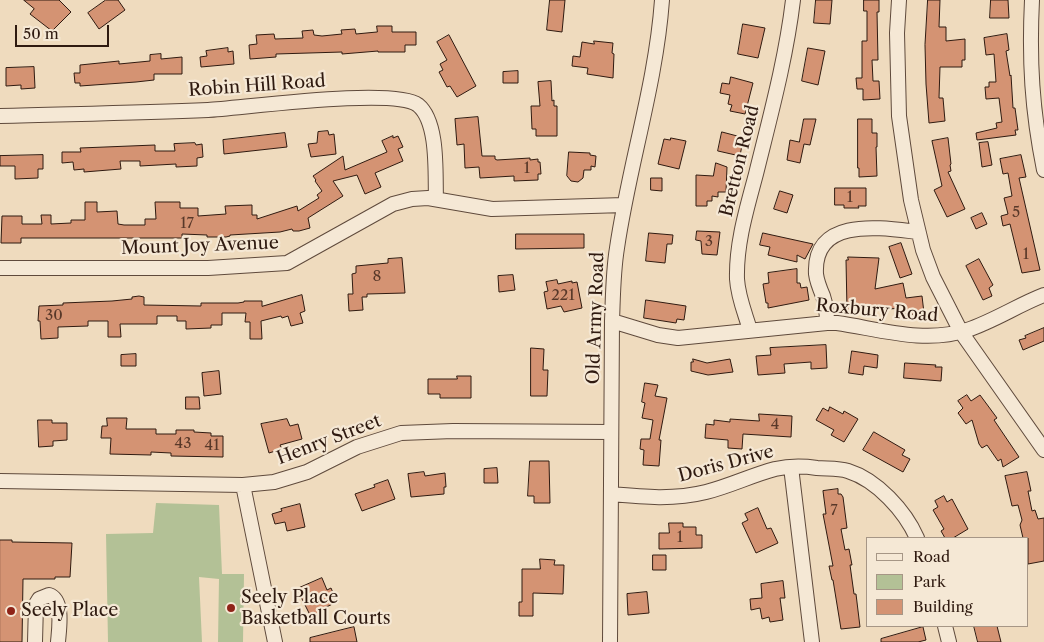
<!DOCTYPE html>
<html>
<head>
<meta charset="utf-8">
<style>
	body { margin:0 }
	#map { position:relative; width:1044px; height:642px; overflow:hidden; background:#efdbbe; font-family:"Libre Caslon Text",serif }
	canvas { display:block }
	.legend { position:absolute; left:866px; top:537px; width:162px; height:90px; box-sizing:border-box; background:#f5e8d5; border:1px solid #a69686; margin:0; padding:6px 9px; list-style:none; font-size:15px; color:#2f1a10 }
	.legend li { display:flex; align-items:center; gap:10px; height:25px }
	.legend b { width:25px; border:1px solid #a69686 }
	.scale { position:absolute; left:15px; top:25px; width:94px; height:22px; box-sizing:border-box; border:2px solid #2f1a10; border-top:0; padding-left:6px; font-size:15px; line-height:18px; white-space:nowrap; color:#2f1a10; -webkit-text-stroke:4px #f5e8d5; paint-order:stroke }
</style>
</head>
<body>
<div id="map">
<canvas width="1044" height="642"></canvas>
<ul class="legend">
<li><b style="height:6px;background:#f5e8d5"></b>Road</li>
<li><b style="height:14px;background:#b3c196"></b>Park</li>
<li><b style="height:14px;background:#d49373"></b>Building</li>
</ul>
<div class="scale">50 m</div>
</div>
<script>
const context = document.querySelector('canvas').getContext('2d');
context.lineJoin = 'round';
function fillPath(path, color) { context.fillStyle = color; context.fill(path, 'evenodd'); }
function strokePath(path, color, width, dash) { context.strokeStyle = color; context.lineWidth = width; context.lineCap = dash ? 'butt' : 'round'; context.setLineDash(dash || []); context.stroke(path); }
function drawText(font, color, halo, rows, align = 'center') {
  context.font = font + ' "Libre Caslon Text",serif'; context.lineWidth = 4.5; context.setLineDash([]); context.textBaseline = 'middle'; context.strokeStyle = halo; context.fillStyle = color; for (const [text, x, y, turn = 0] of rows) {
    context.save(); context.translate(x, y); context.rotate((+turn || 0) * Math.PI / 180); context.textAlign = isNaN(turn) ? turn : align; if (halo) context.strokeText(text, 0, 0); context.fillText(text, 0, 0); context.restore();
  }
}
fillPath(new Path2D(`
	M156 503 219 505 222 574H244L243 642H218L219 579 199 577 202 642H108L106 534 153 533Z`), '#b3c196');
const building = new Path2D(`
	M24 0H59L71 12 52 31 30 14 34 9Z
	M106 0H118L125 10 99 29 88 13Z
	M550 0H565L562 32 547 30Z
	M816 0H832L830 24 814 23Z
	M864 0H879V12H877L878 60H872L873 81H879L880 99 863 100V89H857L856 78H862V41H867V11H864Z
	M928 0H940L939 27H946V41L965 39V60H962V67H940L939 98H943L945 121 929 123 926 84 925 45Z
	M991 0H1008L1009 18H990Z
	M743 24 765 28 758 58 738 54Z
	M377 26H392V32H416V45H405V52H378V51L342 54V52L276 54V57L250 59 249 45 257 44 256 35 274 34 275 39 303 38 302 31 313 30 314 35 322 36 342 34 341 30 355 29 356 34 377 32Z
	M1007 34 1009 50 1006 51 1010 76 1011 75 1013 108H1015L1018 130H1015L1016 135 977 140 976 133 997 128 996 123 1002 122 999 98 986 99 985 87H989V82H996L994 54 986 55 984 38Z
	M449 35 476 86 457 97 450 86 447 87 439 72 443 70 440 64 447 60 437 42Z
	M594 41 613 43 612 53 614 54 613 78 587 74 588 68 572 66 573 56 580 57 582 42 594 44Z
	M228 48V52L233 51 234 64 201 67 200 57 207 56 206 51Z
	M808 48 825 51 818 85 802 81Z
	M161 54V59L182 57V74H154V80L136 82 80 86V83H75L74 73H80V65L119 61V64L150 61V55Z
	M34 67 35 88 21 89V85L6 86V68Z
	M518 71V83H503V72Z
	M731 77 753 83 745 114 730 111 732 105 728 104 730 95 720 93 722 83 729 84Z
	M551 81 552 101 554 100V106H557V136H536V129H532L531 106H540L538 82Z
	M478 117 482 156H495V159L497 160 530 158V160L538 159V162H540L541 174H538V180L514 181V176L480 178 479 167 465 168 464 144 457 145 455 119Z
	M804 119H816L810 145 804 144 800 163 787 160 790 140 799 142Z
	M858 119H872V133H877V147H876L877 176 859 177V168H858Z
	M328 131 329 135 334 134 336 154 311 157 308 144 317 143 318 132Z
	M722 132 741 137 739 145H742L740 156 718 151Z
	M285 133 287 147 224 154 223 140Z
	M393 136V138L398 136 403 147 398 149 403 161 375 173 381 187 365 194 357 175 333 181 343 196 308 218 310 228 299 231H293L292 229 280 232 230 235V236L226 237H207V235L182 234V238H21V243H1L2 216H22V224H42L41 215H51V224L71 223V220H85V202H97V212L117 211 118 224 124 225H145V219H156L155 202H180V208H198V216L226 214 225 206 252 205V215H257V219L297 206 298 211 319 198 317 195 322 191 315 181 316 180 313 176 343 156 345 170 387 152 382 141Z
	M671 138 686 141 679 169 658 164 664 139 670 140Z
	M948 138 951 164 950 165 951 171 948 172 965 209 947 217 934 190 942 186 932 141Z
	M988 142 992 165 982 167 979 143Z
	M195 143 196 145 202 144 203 157 197 158V166L176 167V164L140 166V161H120L121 169 84 172V169L74 170 73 162 62 163V152H81L80 148 155 145V151H175L174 144Z
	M569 152 590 153V155L596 156 595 167 591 166V170H584L583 178 578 182 571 181 567 176Z
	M43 155V169H38V178L15 179V166H0V156Z
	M1021 155 1026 177 1019 178 1040 270 1022 273 1010 224 1003 226 1001 216 1008 214 1004 198 1012 196 1008 173 1003 174 1000 159Z
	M716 163 727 167 726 192H718V197L712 196V201H707V206H696V175L713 176Z
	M651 178H662V191L651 190Z
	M835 188H866V206H858L859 208H844V205H835Z
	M780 191 793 195 787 213 774 209Z
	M982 213 987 224 976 229 971 218Z
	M697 231 720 232 717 255 702 254 701 241 696 240Z
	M649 233 673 235 672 244H667L665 263 646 261Z
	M763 233 772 235 813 244 805 259 797 255V262L768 255 770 247 760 245Z
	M516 234H584V248L516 249Z
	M901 243 912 274 900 278 889 247Z
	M848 257 879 258 875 289 903 283 906 298 922 296 924 313 905 315 904 308 872 310H847L846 260H848Z
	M402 258 405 293 367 294V297H362L363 310 349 311 348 294H353L352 274 356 273V266L388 263V259Z
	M979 259 993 285 989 288 992 296 983 300 966 266Z
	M797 269V283H800L801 288 807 287 809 300 768 308V303H766L763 284 769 283 768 273Z
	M513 275 515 290 499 292 498 276Z
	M557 280 558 284 572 281V283L577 282 582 308 564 312 561 306 547 309 544 292 548 291 546 282Z
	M302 295 305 311 300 313 303 323 291 326 288 316 282 318 281 316 261 321 262 339H250V322H245L246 313H222V325H211V328L186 329V321H177V316H157V324H120L121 337H108V321H88V326L58 327V338L41 339 40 321H38L39 306 63 305V303L112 301 132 299V297L139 296 144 297V305L201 306V303H238L244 302V301H262V306Z
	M646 300 686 306 684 320 677 319 676 323 644 318Z
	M1044 328V341L1023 350 1019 340 1026 338 1025 336Z
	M826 345 827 368 811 369V362L784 364 785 373 758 375 756 356 771 355 770 348Z
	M531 348 544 349 543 370H548L547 396H531Z
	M852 351 878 355 877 368 864 366 863 375 849 373Z
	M136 354V366H121V355Z
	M693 359 707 363 730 359 733 372 708 375 691 371V362H693Z
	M905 363 936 365 935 367H942L941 381 904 378Z
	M219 371 221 394 204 396 202 373Z
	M457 376H471V398H440V394H428V379H457Z
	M645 383 658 385 655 396 667 398 659 440H661L659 466 643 465 644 450 640 449 641 439H650L653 420 642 418 645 403 642 402Z
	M967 395 971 401 980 395 997 418 994 420 1019 457 1003 467 1001 459 998 461 987 445 982 448 979 444 972 420 966 424 958 413 963 408 958 401Z
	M186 397H199L200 409H186Z
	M830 407 843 414 844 411 858 419 844 442 831 435 834 430 816 420 823 408 828 411Z
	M759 414 792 416 791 437 743 434 742 449 728 448V440L705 438 706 424 714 425V420L730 422V419L759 421Z
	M107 418H127L126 429H156V434H176V430H194V432L211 433V436H223V457L171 456V453L151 452V455L110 454 111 438H101L102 426H107Z
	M287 419 290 426 298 424 302 439 280 445 282 449 269 453 261 424Z
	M38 420H52V423H67V440L53 441V446L39 447Z
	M874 432 905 450 902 455 910 459 903 472 863 450Z
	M530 461H549L550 503H534V496H528Z
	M497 468 498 483H484V469Z
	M424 472 425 476 445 473 446 487H444V494L411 497 408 474Z
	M1027 472 1031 491H1028L1032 511 1035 510 1038 519 1044 518V561L1028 564V538H1023L1020 525 1022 520 1018 505 1012 506 1005 476Z
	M388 480 395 499 362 511 355 494 375 487 374 485Z
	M838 489V494H841L843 497 847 528 841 529 845 550 849 549 852 565H850L854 594H856L860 627 841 629 833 580H832L829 566H833L823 514H826L823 491Z
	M944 496 947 502 952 499 968 529 953 538H945L941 531 944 529 933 510 938 507 935 501Z
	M300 504 305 527 287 531 285 522 275 524 272 514 282 511 281 509Z
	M758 508 767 529 771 528 778 543 756 553 742 523 748 520 745 514Z
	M669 523H683V527H696V535H702V548L659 549V533H669Z
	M0 540H12V542L72 543 70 577H55V579H23L22 642H0Z
	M653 555H666V570H653Z
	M540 559 555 560 554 565H564L563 594 533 593V616H519V602H522V569H540Z
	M322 578 327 590 331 588 337 602 324 608 326 611 311 617 297 589Z
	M783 581 785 598H780L783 620 770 622 769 617 762 619 760 608 751 610 750 599 762 598 761 584Z
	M647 592 649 613 628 615 627 594Z
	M974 626H997L1001 642H978Z
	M354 627 357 642H310V638Z
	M923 627 926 640 918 642H881V639Z`);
fillPath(building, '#d49373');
strokePath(building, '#2f1a10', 1);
const minor = new Path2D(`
	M899 0 897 33 899 116 911 200 923 250 933 277 961 332 1044 450
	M1032 0C1029 61 1032 110 1044 170
	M0 116C69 114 139 113 208 110 244 108 394 87 418 105 439 122 435 175 436 199
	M0 268H208L287 263 393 204 412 199 428 198 492 209 624 205
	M612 321 658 335 678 338 827 323H837C879 329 925 344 967 330 994 321 1018 305 1044 295
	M827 323C827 313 826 305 823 296 820 289 817 282 816 274 813 216 882 228 918 232
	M750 330C745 313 738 297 737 279 736 243 747 208 756 174 770 117 786 59 793 0
	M791 467 812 642
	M0 481 243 485 274 482 307 472 357 447 401 433 453 431 611 432
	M243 485 275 642
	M611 494C643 497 674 500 706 492 730 486 752 475 775 469 789 466 803 466 817 468 827 469 838 468 848 471 877 480 905 511 917 538
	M945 626 949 642
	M35 642 36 604 39 599 49 595C64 600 59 629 58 642
	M610 642 612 321C613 297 613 272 617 248 629 165 656 84 662 0`);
strokePath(minor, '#5f4a3c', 16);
strokePath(minor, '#f5e8d5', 14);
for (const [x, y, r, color] of [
	[231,608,5,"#8f2418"],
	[11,611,5,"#8f2418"]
]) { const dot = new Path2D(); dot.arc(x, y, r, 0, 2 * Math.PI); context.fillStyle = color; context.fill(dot); strokePath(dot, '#f5e8d5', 2); }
drawText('15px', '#583829', null, [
	["1",527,169],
	["1",850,198],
	["5",1016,213],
	["17",187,224],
	["3",709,242],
	["1",1026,255],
	["8",377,277],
	["221",563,296],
	["30",54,316],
	["4",775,425],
	["43",183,444],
	["41",212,446],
	["7",834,511],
	["1",680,538]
]);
drawText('18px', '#2f1a10', '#f5e8d5', [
	["Robin Hill Road",257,86,-4],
	["Bretton Road",740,161,-76],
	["Mount Joy Avenue",200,246,-2],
	["Roxbury Road",877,311,5],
	["Old Army Road",596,318,-88],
	["Henry Street",329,440,-21],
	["Doris Drive",726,464,-15]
]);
drawText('18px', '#2f1a10', '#f5e8d5', [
	["Seely Place",241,598],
	["Basketball Courts",241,619],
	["Seely Place",21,611]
], 'left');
</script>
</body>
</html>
